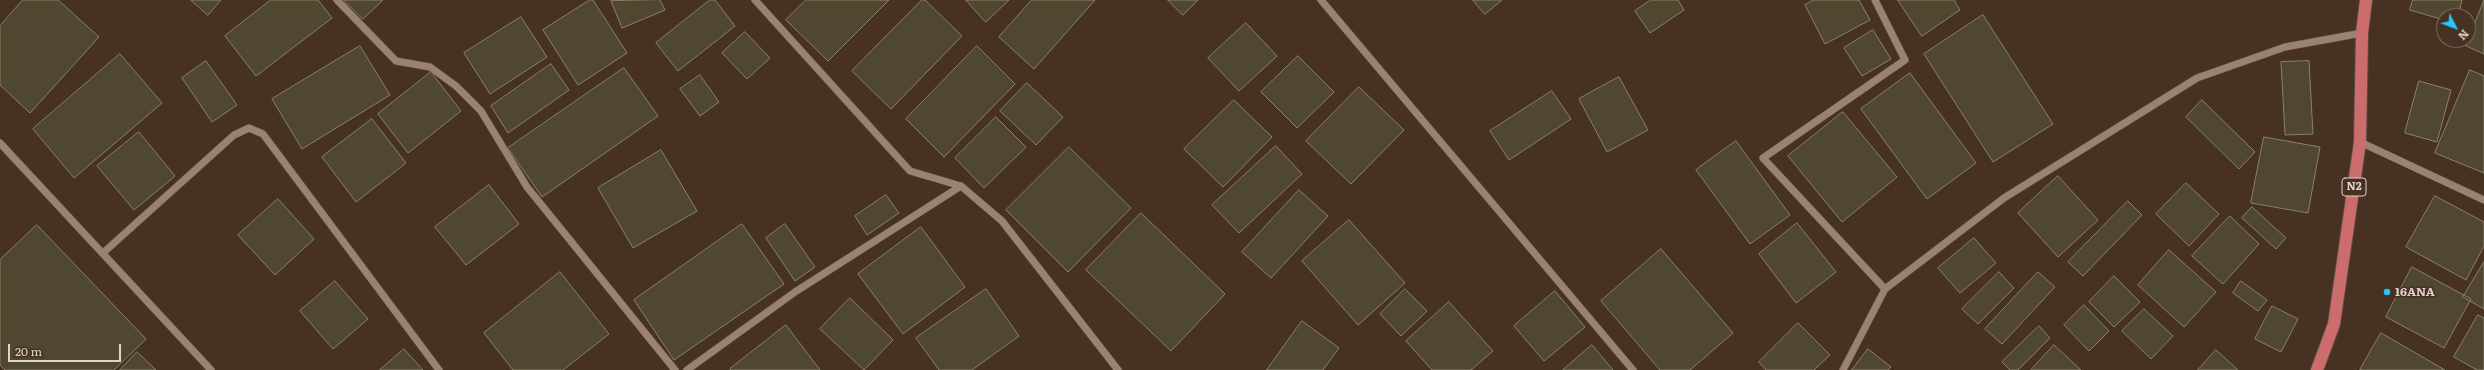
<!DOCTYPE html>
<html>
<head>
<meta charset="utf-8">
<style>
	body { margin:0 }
	#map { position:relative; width:2484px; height:370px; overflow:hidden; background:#463123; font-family:Literata,serif }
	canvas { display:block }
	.north { position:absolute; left:2436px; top:8px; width:40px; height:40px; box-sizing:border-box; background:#463123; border:1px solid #847266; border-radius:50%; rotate:132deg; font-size:11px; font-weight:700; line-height:16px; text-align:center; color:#e0d3cb }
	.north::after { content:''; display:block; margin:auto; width:14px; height:18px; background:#23c9fe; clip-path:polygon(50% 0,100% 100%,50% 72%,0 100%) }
	.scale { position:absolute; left:8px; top:344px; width:113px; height:18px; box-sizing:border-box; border:2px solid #e0d3cb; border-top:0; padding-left:5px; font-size:12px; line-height:14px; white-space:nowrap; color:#e0d3cb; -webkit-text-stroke:3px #463123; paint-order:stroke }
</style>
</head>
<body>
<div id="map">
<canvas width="2484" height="370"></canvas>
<div class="north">N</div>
<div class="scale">20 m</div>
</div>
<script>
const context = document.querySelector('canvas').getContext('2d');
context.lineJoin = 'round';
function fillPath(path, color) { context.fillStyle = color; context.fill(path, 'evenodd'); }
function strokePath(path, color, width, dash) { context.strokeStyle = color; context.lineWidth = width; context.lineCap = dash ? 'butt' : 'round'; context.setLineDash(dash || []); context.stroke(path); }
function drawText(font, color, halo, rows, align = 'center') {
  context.font = font + ' Literata,serif'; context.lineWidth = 3; context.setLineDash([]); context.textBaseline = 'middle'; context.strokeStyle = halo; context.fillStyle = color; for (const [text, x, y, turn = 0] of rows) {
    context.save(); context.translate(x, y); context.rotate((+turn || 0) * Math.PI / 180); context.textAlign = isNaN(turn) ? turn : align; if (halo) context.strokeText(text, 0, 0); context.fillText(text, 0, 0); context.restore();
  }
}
const building = new Path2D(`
	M23 0H58L99 37 30 113 0 85V26Z
	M191 0H221L208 15Z
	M271 0H318L332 18 256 76 225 36Z
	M344 0H383L363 19Z
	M590 0H593L627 53 578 85 543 30Z
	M660 0 665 10 622 28 611 1Z
	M710 0H715L735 26 678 71 656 43Z
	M806 0H889L828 61 786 20Z
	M922 0H925L962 36 891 109 852 71Z
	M966 0H1009L986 22Z
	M1032 0H1095L1034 69 999 37Z
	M1168 0H1198L1183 15Z
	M1473 0H1502L1485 14Z
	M1651 0H1678L1684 10 1650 33 1635 11Z
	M1814 0H1859L1870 20 1825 44 1805 5Z
	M1898 0H1954L1960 10 1922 36Z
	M2413 0H2462L2458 16H2444V20L2410 10Z
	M2484 0V54L2464 45 2468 40Z
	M1983 15 2053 124 1993 162 1924 54Z
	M521 17 547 57 490 94 464 53Z
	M1246 23 1277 56 1239 91 1208 58Z
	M1873 30 1891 59 1862 76 1844 48Z
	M745 32 770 58 747 79 722 53Z
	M360 46 390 95 302 149 272 99Z
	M977 46 1015 84 944 157 906 119Z
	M120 54 162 103 74 178 33 129Z
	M1298 56 1334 92 1297 128 1261 92Z
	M206 61 237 105 212 122 182 78Z
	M2309 61 2313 134 2285 135 2281 62Z
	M551 64 569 90 508 133 491 106Z
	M624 68 658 116 542 197 508 148Z
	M2470 70 2484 76V173L2435 153Z
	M431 72 461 111 408 153 378 114Z
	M1910 73 1976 163 1927 199 1861 109Z
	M700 75 719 102 700 116 680 89Z
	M1619 77 1648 130 1607 152 1579 99Z
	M2419 81 2451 90 2437 142 2405 133Z
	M1027 83 1063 117 1036 145 1000 111Z
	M1359 87 1404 130 1351 184 1306 141Z
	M1552 91 1571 119 1509 160 1490 131Z
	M1234 100 1272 137 1223 187 1184 149Z
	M2202 100 2255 152 2239 169 2186 117Z
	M1843 112 1897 177 1842 222 1788 156Z
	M996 117 1026 147 984 188 955 158Z
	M372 119 406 163 356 202 322 157Z
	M139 132 175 176 134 210 97 166Z
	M2264 137 2320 147 2308 213 2251 203Z
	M1736 141 1790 215 1750 244 1696 170Z
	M1276 146 1302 174 1239 233 1212 205Z
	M1069 147 1131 208 1068 272 1006 210Z
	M661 150 697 211 633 248 598 188Z
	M2058 176 2098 220 2058 257 2018 213Z
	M2186 183 2219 214 2189 246 2156 214Z
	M489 185 519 224 466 265 435 227Z
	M1299 190 1328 216 1271 278 1242 252Z
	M886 195 899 213 867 235 855 216Z
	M2435 196 2484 222V246L2466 280 2406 247Z
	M278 199 314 239 275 275 238 235Z
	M2128 201 2142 215 2083 276 2068 262Z
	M2252 207 2286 238 2276 249 2242 218Z
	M1141 213 1225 294 1171 351 1086 270Z
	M2230 216 2259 244 2223 284 2192 256Z
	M1349 220 1405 283 1358 325 1302 261Z
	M1797 223 1836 272 1796 303 1759 254Z
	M742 224 784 284 674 360 634 300Z
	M785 224 815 267 795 281 766 238Z
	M37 225 146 339 114 370H5L0 365V260Z
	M921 227 965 287 903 334 858 274Z
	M1974 238 1996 263 1960 293 1938 268Z
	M1661 249 1733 333 1690 370H1660L1601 301Z
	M2169 250 2216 292 2184 327 2138 285Z
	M2484 262V309L2463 297Z
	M2412 267 2471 299 2444 348 2386 317Z
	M560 272 609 334 563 370H513L484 333Z
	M1999 272 2014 288 1978 324 1962 309Z
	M2038 272 2055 287 2002 344 1985 329Z
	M2114 276 2140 302 2114 327 2089 302Z
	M335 281 368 319 333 349 300 311Z
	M2241 281 2267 300 2258 311 2233 293Z
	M986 289 1019 336 972 370H939L916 338Z
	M1405 289 1427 311 1401 336 1380 314Z
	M1555 291 1585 327 1544 361 1514 326Z
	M850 298 893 340 864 370 820 329Z
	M1449 302 1493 351 1471 370H1432L1406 341Z
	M2084 305 2109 331 2089 351 2064 325Z
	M2272 306 2298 319 2281 352 2255 339Z
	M2144 309 2173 336 2151 359 2122 331Z
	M2478 315 2484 318V370H2477L2454 357Z
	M1302 321 1339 348 1323 370H1267Z
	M1798 323 1830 355 1814 370H1766L1759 362Z
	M786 325 820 370H731L730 369Z
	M2039 326 2050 338 2018 370H2010L2002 362Z
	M2381 333 2445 370H2360Z
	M1592 345 1613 370H1563Z
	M2054 345 2081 370H2031Z
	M404 349 423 370H380Z
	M1868 349 1891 367 1888 370H1852Z
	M2216 350 2237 369V370H2198Z
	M137 352 156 370H120Z`);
fillPath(building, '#504730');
strokePath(building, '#8b8169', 1);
const minor = new Path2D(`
	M337 0 396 61 430 67 456 86 481 111 527 187 675 370
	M755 0 910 171 961 186 1002 221 1118 370
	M1321 0 1633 370
	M1875 0 1905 60 1763 158 1885 289
	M2360 142 2484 200
	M0 143 211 370
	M103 253 234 135 249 128 263 134 439 370
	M687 370 795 292 961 186
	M1843 370 1885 289 2004 198 2197 78 2285 47 2362 33`);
const highway = new Path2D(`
	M2317 370 2334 324 2360 142 2362 33 2366 0`);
strokePath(minor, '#5e4d41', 8);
strokePath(highway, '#5e4d41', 14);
strokePath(minor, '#9a8272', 7);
strokePath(highway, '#cd6c6d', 12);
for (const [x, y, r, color] of [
	[2387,292,4,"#23c9fe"]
]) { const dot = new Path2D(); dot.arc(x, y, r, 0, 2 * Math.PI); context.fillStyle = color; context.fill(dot); strokePath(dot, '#463123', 1.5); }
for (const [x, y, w] of [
	[2354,187,24]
]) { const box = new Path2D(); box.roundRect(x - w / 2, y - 9, w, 18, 3); context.fillStyle = '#463123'; context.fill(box); strokePath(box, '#e0d3cb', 1); }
drawText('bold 11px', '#e0d3cb', null, [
	["N2",2354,187]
]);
drawText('bold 12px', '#e0d3cb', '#463123', [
	["16ANA",2395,292]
], 'left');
</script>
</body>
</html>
